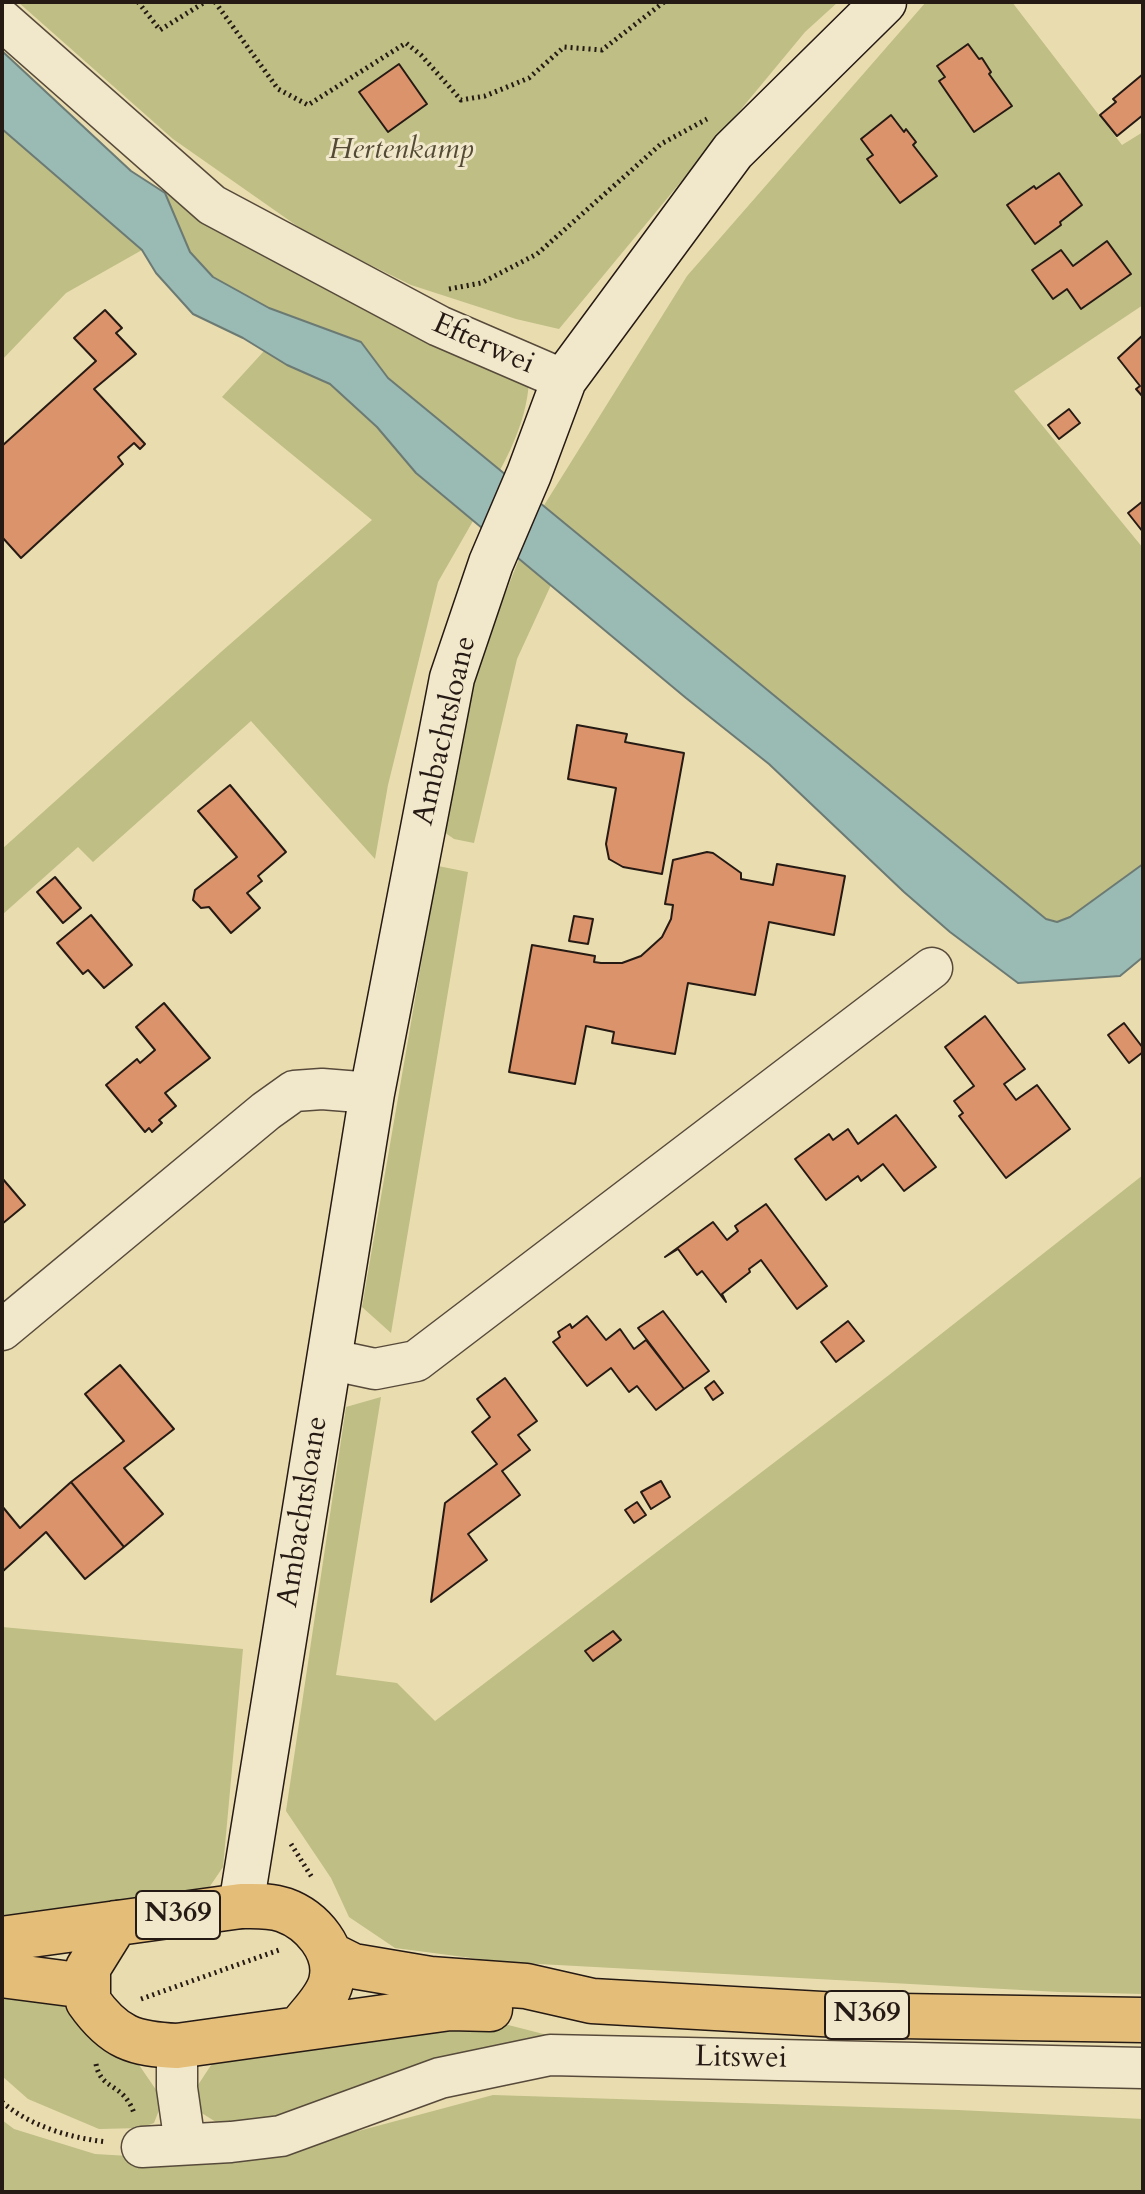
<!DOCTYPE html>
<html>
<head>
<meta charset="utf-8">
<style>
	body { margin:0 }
	#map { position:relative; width:1145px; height:2194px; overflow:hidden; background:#e9dcaf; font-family:Cardo,serif }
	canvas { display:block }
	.frame { position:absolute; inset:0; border:4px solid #261a14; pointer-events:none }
</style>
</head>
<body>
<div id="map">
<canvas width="1145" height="2194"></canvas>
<div class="frame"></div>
</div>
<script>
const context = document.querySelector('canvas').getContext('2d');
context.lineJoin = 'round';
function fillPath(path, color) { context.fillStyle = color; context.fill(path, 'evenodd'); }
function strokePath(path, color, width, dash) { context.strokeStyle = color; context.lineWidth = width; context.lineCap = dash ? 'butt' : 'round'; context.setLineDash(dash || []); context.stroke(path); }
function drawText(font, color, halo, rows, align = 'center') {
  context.font = font + ' Cardo,serif'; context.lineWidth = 6; context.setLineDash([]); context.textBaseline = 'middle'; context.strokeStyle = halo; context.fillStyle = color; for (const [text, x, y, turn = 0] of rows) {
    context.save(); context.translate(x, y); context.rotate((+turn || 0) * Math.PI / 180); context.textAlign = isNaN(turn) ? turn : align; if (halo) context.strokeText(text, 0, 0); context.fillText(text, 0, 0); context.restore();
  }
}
fillPath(new Path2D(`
	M18 2H838L805 32 559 329 516 319 411 285 310 235 173 139Z
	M926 2H1012L1122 145 1143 132V305L1014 391 1143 548V864L1070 917 1057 922 1046 919 543 507 687 276Z
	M2 129 142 250 66 293 2 360Z
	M165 193 286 266 529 376C529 409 515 443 499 472L387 378 361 342 269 308 213 277 190 252Z
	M264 351 287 365 330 384 377 427 416 473 473 521 438 582 388 785 375 859 251 721 93 862 78 847 2 915V849L221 652 372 520 222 397Z
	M519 559 551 585 517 659 474 843 454 839 444 832 452 779 481 655Z
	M438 866 468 872 391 1333 362 1307Z
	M1143 1175V1994L1059 1992 502 1962 395 1948 349 1917 331 1878 286 1811 346 1407 381 1397 336 1675 397 1683 435 1721 889 1375Z
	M2 1627 243 1649 223 1867 204 1895 2 1919Z
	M2 1991 28 1994 64 2006 95 2039 137 2062 163 2100 154 2123 141 2128 99 2129 28 2099 2 2076Z
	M481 2018 559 2038 262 2124 224 2127 200 2112 198 2085 217 2056Z
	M493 2095 958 2110 1143 2119V2192H2V2120L14 2129 95 2154 214 2161 351 2133Z`), '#bebe85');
const water = new Path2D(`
	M2 51 131 171 165 193 190 252 213 277 269 308 361 342 388 378 1046 919 1057 922 1070 917 1143 864V957L1120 976 1018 983 950 932 904 892 769 764 686 698 416 473 377 427 330 384 287 365 243 338 193 314 156 273 142 250 2 129Z`);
fillPath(water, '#9abab4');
strokePath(water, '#6c7a74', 2);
const building = new Path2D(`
	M968 44 979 59 982 58 991 72 989 74 1012 106 974 132 939 81 945 77 937 66Z
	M399 64 427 104 388 132 359 92Z
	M1143 74V115L1117 136 1100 115 1116 102 1113 99Z
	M891 115 904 132 906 129 916 142 913 145 937 176 900 203 867 159 873 155 861 139Z
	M1059 173 1082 205 1060 222 1061 225 1035 244 1007 205 1034 186 1036 189Z
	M1107 241 1131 274 1081 309 1067 289 1053 299 1032 270 1061 250 1073 266Z
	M105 310 122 328 116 333 136 354 94 389 145 444 140 449 134 443 118 457 123 464 21 558 2 537V446L96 361 74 338Z
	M1143 335V397L1136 389 1140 386 1118 358Z
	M1069 409 1080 423 1059 439 1048 425Z
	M1143 501V532L1128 513Z
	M577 725 627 734 625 742 684 753 662 874 623 867 609 859 606 844 616 788 568 779Z
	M230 785 286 852 258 876 262 881 247 893 260 908 231 933 209 907 201 908 193 900 195 890 237 857 198 811Z
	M707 852 713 853 741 873V879L773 885 777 864 845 876 834 935 769 922 755 995 688 983 675 1054 612 1043 614 1032 586 1026 575 1084 509 1072 532 945 595 956 594 962 601 963H622L641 956 662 937 671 919 673 905 665 904 673 860Z
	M55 877 81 908 63 923 37 892Z
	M91 915 132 965 104 988 88 970 83 974 57 943Z
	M574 916 593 919 588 944 569 941Z
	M164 1003 210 1058 165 1093 176 1106 159 1120 162 1123 152 1132 149 1128 145 1132 106 1085 137 1059 140 1063 155 1050 136 1027Z
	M985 1016 1025 1069 1004 1084 1016 1100 1037 1085 1070 1129 1006 1178 959 1116 963 1113 954 1101 974 1086 945 1047Z
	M1124 1023 1143 1048V1052L1129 1063 1108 1035Z
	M896 1115 936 1167 904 1191 883 1164 861 1181 858 1176 826 1200 795 1159 829 1134 833 1140 848 1129 858 1144Z
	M2 1178 25 1205 2 1224Z
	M766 1204 827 1286 797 1309 761 1260 749 1269 750 1272 722 1294 726 1302 702 1271 697 1275 678 1249 665 1257 713 1222 727 1240 738 1231 735 1226Z
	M663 1311 709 1371 684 1389 638 1328Z
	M587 1316 606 1340 620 1329 634 1349 646 1340 684 1389 656 1410 637 1386 629 1392 611 1368 587 1386 553 1342 560 1337 558 1332 570 1324 572 1328Z
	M848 1321 864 1341 836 1362 821 1342Z
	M120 1365 174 1429 124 1468 163 1514 124 1547 71 1482 124 1441 85 1394Z
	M505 1378 537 1421 518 1435 530 1450 502 1471 520 1495 468 1534 487 1560 431 1602 445 1503 497 1464 472 1432 490 1417 477 1399Z
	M714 1381 723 1393 713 1400 705 1388Z
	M661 1481 670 1497 651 1509 641 1492Z
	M71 1482 124 1547 85 1579 46 1532 2 1572V1506L20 1528Z
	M637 1502 646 1515 634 1523 625 1510Z
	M613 1631 621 1640 593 1661 585 1651Z`);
fillPath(building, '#da936a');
strokePath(building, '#261a14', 2);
const street = new Path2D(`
	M2 20 212 205 439 326 564 380
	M2 1330 266 1111 294 1091 322 1089 372 1093
	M328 1359 375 1369 416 1361 932 968
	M177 2046V2088L185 2144
	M142 2147 231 2142 281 2136 440 2078 550 2055 1143 2068`);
const secondary = new Path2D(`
	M241 1906 372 1093 452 678 491 563 529 474 564 380 733 151 884 2`);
const primary = new Path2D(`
	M116 1923 88 1968V2001C114 2038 134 2044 177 2046L450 2008 490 2009
	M2 1939 241 1906C256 1906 270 1905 284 1910 312 1920 339 1951 331 1982 327 1999 310 2014 300 2028
	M331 1955 353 1966 430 1979 526 1986 592 2001 839 2015 1143 2020
	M2 1975 86 1986`);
strokePath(street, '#574a3b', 43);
strokePath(secondary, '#261a14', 47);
strokePath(primary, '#261a14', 47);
strokePath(new Path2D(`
	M138 2 160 30 205 2
	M215 2 278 89 308 105 406 43 421 55 461 100 485 96 529 78 564 47 602 50 664 2
	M449 289 481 283 537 254 661 144 707 119
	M291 1844 313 1879
	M141 1999 279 1950
	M96 2064C101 2091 123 2082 134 2113
	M2 2102C30 2126 70 2138 107 2142`), '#261a14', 5, [2, 4]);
strokePath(street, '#f1e8cb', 40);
strokePath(secondary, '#f1e8cb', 44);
strokePath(primary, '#e4be78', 44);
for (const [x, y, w] of [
	[178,1915,84],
	[867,2015,84]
]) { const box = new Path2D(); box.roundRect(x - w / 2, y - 24, w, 48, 6); context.fillStyle = '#f1e8cb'; context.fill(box); strokePath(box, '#261a14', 2); }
drawText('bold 28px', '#261a14', null, [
	["N369",178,1915],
	["N369",867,2015]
]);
drawText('italic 30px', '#544b36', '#f1e8cb', [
	["Hertenkamp",401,151]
]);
drawText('30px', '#261a14', '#f1e8cb', [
	["Efterwei",483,345,24],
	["Ambachtsloane",446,731,-77],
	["Ambachtsloane",304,1512,-81],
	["Litswei",741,2059,1]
]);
</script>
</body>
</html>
